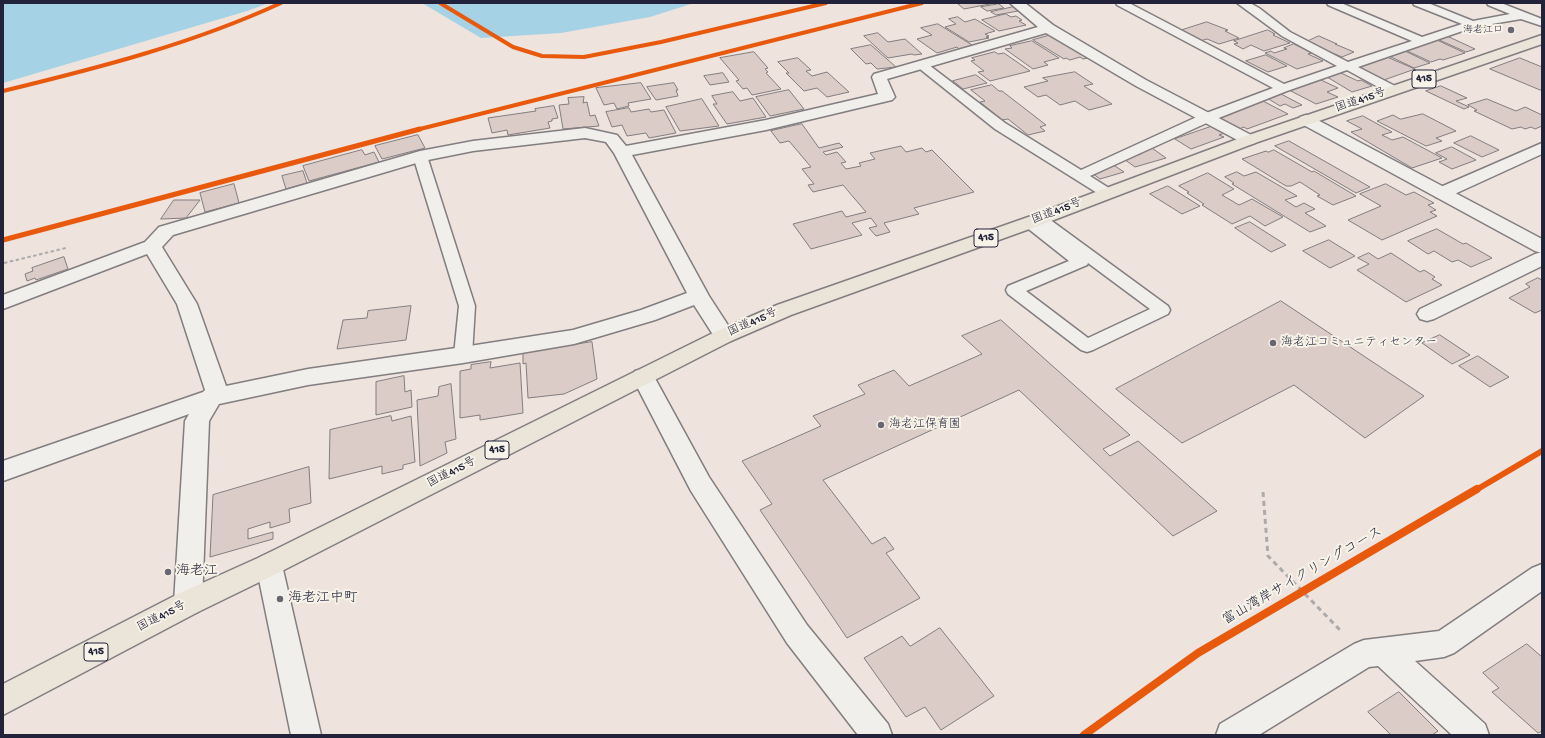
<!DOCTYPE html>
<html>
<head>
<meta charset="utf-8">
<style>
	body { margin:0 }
	#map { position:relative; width:1545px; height:738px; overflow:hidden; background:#eee3dd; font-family:"Gochi Hand",sans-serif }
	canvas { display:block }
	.frame { position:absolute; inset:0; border:4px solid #22223b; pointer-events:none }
</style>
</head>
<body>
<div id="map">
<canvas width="1545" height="738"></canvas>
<div class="frame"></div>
</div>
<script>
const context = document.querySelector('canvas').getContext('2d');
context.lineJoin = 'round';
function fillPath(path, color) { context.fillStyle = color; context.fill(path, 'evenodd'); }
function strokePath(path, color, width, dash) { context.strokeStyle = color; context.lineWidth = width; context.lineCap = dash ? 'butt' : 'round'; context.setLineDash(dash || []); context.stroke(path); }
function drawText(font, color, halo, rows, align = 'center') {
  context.font = font + ' "Gochi Hand","Klee One",sans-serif'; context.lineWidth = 4; context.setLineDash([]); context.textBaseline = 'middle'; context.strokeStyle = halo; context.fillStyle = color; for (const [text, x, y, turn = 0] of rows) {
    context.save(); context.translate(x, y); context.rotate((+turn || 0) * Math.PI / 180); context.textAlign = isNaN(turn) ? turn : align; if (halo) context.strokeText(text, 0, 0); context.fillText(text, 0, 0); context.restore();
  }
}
fillPath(new Path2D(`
	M3 3H269L247 11 3 83Z
	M422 3H694L650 17 561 33 481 38Z`), '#a6d2e5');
const building = new Path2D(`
	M966 3H995L964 9 958 4Z
	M999 4 1004 8 987 11 981 7Z
	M1013 7 1018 11 996 15 991 12Z
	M1006 14 1011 17 1016 16 1022 20 1019 21 1026 25 999 31 982 20Z
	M958 17 965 22 975 19 995 31 985 34 989 36 986 37 989 38 969 42 945 27 956 24 949 19Z
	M1207 22 1228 30 1225 31 1239 38 1219 44 1207 39 1200 41 1179 31Z
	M938 24 972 45 960 50 957 47 937 53 917 39 932 35 921 28Z
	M1268 30 1275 34 1273 35 1290 43 1264 51 1251 45 1243 49 1234 44 1238 43 1234 41Z
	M878 33 888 42 905 39 922 54 914 55 912 54 888 58 864 36Z
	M1051 35 1088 58 1083 59 1080 57 1070 60 1066 58 1064 59 1033 40Z
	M1319 36 1337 44H1335L1354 52 1342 57 1306 42Z
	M1447 36 1475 49 1466 52 1437 39Z
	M1437 40 1465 53 1443 60 1440 59 1431 62 1405 50Z
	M1032 41 1059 58 1044 62 1048 65 1033 69 1005 49 1012 48 1010 46Z
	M1294 44 1312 53 1308 54 1323 61 1297 69 1265 53 1271 51 1274 53 1287 49 1284 48Z
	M871 45 896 67 877 69 871 63 866 64 851 49Z
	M1405 51 1430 63 1414 68 1389 56Z
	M754 52 768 68 765 69 768 72 766 73 781 89 752 95 747 88 743 89 736 81 739 80 720 58Z
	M995 52 998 54 1004 53 1030 71 990 81 978 72 984 71 971 61 975 60 972 58Z
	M1266 55 1287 66 1268 72 1246 61Z
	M1387 57 1415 69 1384 80 1356 67Z
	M798 58 811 70 806 71 812 76 827 72 849 92 827 97 817 88 804 91 786 73H789L778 62Z
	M1520 58 1542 67V90H1540L1490 69Z
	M1075 72 1093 84 1084 86 1112 104 1089 110 1075 101 1060 105 1046 95 1038 97 1024 87 1048 81 1043 78Z
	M723 73 729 82 710 85 704 76Z
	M1341 73 1358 81 1361 80 1372 86 1352 92 1327 77Z
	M976 75 987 83 963 89 953 81Z
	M1321 80 1338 88 1327 92 1338 97 1316 104 1289 90Z
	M641 83 651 99 628 103 629 106 617 109 614 103 604 105 596 88Z
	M674 83 678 90H676L678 96 656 100 647 87Z
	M992 85 999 91H1002L1046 125 1040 127 1045 131 1028 135 1008 119 1002 120 980 102 985 101 971 90Z
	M1441 86 1467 98 1456 101 1469 107 1464 109 1426 91Z
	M789 90 804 109 770 116 756 97Z
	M733 92 740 101 753 98 766 117 727 124 713 104H717L712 96Z
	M1281 94 1302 105 1293 108 1285 104 1280 106 1267 98Z
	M584 97 583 103 587 102 590 116 595 115 599 126 563 129 559 105 569 104 568 98Z
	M702 99 719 126 680 131 666 107Z
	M1487 99 1516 111 1525 107 1542 115V126L1535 129 1531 127 1525 129 1521 127 1512 129 1474 111 1477 110 1468 105Z
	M1263 101 1288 114 1247 129 1244 127 1239 129 1219 117Z
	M554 106 558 118 552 119V121L548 122 550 128 508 135 507 130 492 133 488 118 536 111 535 109Z
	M629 108 631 112 649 109 651 112 664 110 676 133 649 138 646 133 627 136 622 125 612 127 606 112Z
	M1423 114 1456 131 1436 138 1442 141 1426 146 1377 121 1393 115 1400 119Z
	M1363 116 1392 132 1382 135 1392 140 1403 137 1442 158 1412 168 1351 132 1362 129 1347 121Z
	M802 124 819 148 839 143 843 147 823 152 826 155 837 152 846 162 841 163 846 169 861 166 859 163 875 159 870 153 901 146 906 152 922 148 926 152 932 150 974 192 914 208 919 214 884 223 890 232 876 236 869 228 877 226 871 218 852 223 862 235 811 249 793 224 842 211 846 217 866 212 843 185 813 192 808 185 814 184 802 169 811 167 789 141 780 143 771 131Z
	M1213 126 1225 133 1219 135 1224 137 1191 149 1175 139Z
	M418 135 425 148 382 159 375 146Z
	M1471 136 1499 150 1482 157 1454 143Z
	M1289 141 1370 187 1356 193 1275 146Z
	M1452 147 1476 160 1452 169 1439 162 1447 159 1436 153Z
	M1152 148 1166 158 1135 167 1124 159 1141 154 1138 152Z
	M362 150 365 155 374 152 379 162 309 181 303 166Z
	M1274 150 1312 172 1314 171 1356 196 1333 205 1317 196 1320 195 1300 182 1291 186H1286L1242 159 1266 151 1268 152Z
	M1115 166 1124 172 1100 179 1092 173Z
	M303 171 307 183 286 189 282 176Z
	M1237 172 1244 176 1256 172 1297 196 1285 200 1296 207 1304 203 1315 209 1305 213 1326 226 1310 232 1232 184 1234 183 1225 177Z
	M1208 173 1234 189 1222 195 1239 205 1252 199 1283 217 1265 226 1250 216 1232 224 1202 205 1204 204 1187 193 1189 192 1179 186Z
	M234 184 239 203 205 212 200 193Z
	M1386 184 1406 195 1414 192 1434 203 1428 205 1436 210 1430 212 1437 216 1382 240 1348 220 1381 206 1360 194Z
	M1168 186 1200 206 1182 214 1150 194Z
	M174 200H200L186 218 161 219Z
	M1250 222 1286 245 1271 252 1235 228Z
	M1437 229 1463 244 1466 243 1492 258 1471 267 1458 260 1452 262 1434 251 1428 254 1408 241Z
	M1329 240 1355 256 1330 268 1303 251Z
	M1369 253 1378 259 1391 253 1420 272 1424 270 1435 277 1432 279 1442 285 1406 302 1357 270 1369 264 1358 258Z
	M64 257 68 269 36 280 35 278 27 281 25 274 33 271 32 268Z
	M1538 278 1542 280V310L1535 313 1509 298 1530 287 1526 284Z
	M1281 301 1424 396 1365 438 1294 385 1182 443 1116 389Z
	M411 306 406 340 337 349 343 320 367 318 368 311Z
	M1001 320 1130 435 1103 449 1110 456 1138 441 1217 511 1173 536 1019 390 823 480 872 544 885 537 894 549 886 553 920 598 847 638 760 510 772 504 742 461 821 426 813 416 865 394 858 385 894 370 909 386 982 354 962 336Z
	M1440 335 1470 355 1452 364 1422 343Z
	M592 342 597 379 564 394 528 398 526 363 523 364V353Z
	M1478 356 1509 377 1490 387 1459 366Z
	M491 362 490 368 520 363 523 413 480 420V415L460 418V371L471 369V365Z
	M404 376 405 392 411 390 412 407 376 415V382Z
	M451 384 456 439 445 442 447 453 420 466 417 400 438 396 439 387Z
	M391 416 392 421 411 416 415 462 403 465V469L382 474V466L329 479 330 430Z
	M309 467 311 503 289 509 290 522 270 528V522L248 529V539L273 532V539L210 557 213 495Z
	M940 628 994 696 941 730 925 707 906 717 864 658 902 636 910 646Z
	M1527 644 1542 657V731L1538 733 1492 692 1499 688 1483 673Z
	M1399 692 1438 731 1432 735H1391L1368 712Z`);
fillPath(building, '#dcccc8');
strokePath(building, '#827d80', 1);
const lane = new Path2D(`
	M1116 3H1129L1284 84 1337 66 1282 36 1237 3H1250L1259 8 1290 32 1348 62 1412 41 1328 5 1327 3H1341L1422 37 1462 24 1414 5 1413 3H1428L1473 21 1510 14 1488 5 1487 3H1501L1542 19V26L1521 19 1474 27 1358 67 1397 87 1399 90 1397 93H1389L1347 70 1287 91 1211 121 1090 176 1112 190 1114 193 1112 196 1107 197 1102 196 995 129 915 65 917 62H925L1005 123 1081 170 1201 115 1273 88 1117 5Z
	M420 152 425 153 427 156 475 306 472 355 469 359 463 361 457 359 454 355 459 306 413 156 415 153Z
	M1040 215 1045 216 1168 306 1170 310 1168 314 1093 350 1087 352 1081 350 1008 294 1006 290 1008 286 1069 261 1021 223 1024 220 1033 219 1035 216ZM1088 263 1150 309 1088 338 1026 291 1087 265Z`);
const street = new Path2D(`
	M1010 3H1025L1053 25 1146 80 1255 137 1257 140 1255 143 1249 145 1243 143 1136 86 1046 33 887 79 895 97 892 100 766 130 632 155 709 296 735 336 731 341 724 343 717 341 694 305 655 320 574 344 463 363 308 385 219 404 209 421 202 603 198 612 188 615 178 612 174 603 185 421 189 414 3 481V461L203 392 205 390 177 304 147 254 3 309V295L145 242 159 227 420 151 473 141 585 128 617 135 626 146 766 120 878 94 872 77 874 74 1038 27ZM585 138 606 142 614 153 687 293 641 310 573 330 463 347 308 369 226 386 197 304 162 247 173 235 423 161 473 151Z
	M1542 143V154L1448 197 1442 198 1436 197 1433 193 1436 189Z
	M1542 252V266L1434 319 1427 321 1420 319 1417 314 1420 309 1535 254Z
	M269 553 278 557 282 565 321 735H291L256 565 260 557Z
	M1542 564V591L1454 653 1444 657 1415 661 1485 724 1489 735H1452L1378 666 1369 667 1259 735H1216L1220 724 1354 644 1364 640 1439 631 1532 568Z`);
const secondary = new Path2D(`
	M1306 115 1312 117 1542 239V253L1535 251 1300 123 1298 120 1300 117Z
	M643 369 651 371 709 477 807 625 888 724 892 735H858L787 643 691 491 632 377 635 371Z`);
const highway = new Path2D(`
	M1542 35V44L1255 143 1046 223 791 315 731 341 278 573 198 612 3 715V684L178 594 260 557 717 331 777 305 1034 215 1243 137Z`);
strokePath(lane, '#827d80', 3);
strokePath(street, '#827d80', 3);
strokePath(secondary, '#827d80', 3);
strokePath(highway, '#827d80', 3);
strokePath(new Path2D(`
	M4 263 66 248`), '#adaaab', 2, [3.5, 2.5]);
strokePath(new Path2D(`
	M1263 492 1268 556 1340 630`), '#adaaab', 3, [5, 4]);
fillPath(lane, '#f1efeb');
fillPath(street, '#f1efeb');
fillPath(secondary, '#f1efeb');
fillPath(highway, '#eae4d9');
strokePath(new Path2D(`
	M440 3 513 47 542 56 584 57 661 42 826 3
	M3 91C98 68 192 44 281 3
	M416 130 922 3`), '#e8590c', 4);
strokePath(new Path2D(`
	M3 240 420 129`), '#e8590c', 5);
strokePath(new Path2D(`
	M1476 490 1542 451`), '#e8590c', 6);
strokePath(new Path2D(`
	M1084 735 1198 653 1477 489`), '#e8590c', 8);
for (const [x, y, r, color] of [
	[1511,30,4,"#696674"],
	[1273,343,4,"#696674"],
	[881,425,4,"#696674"],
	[168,572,4,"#696674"],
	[280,599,4,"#696674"]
]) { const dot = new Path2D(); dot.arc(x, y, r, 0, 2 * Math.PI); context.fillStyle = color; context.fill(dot); strokePath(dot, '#f7f3e8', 1.5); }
drawText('10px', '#22223b', '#f7f3e8', [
	["海老江口",1503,30]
], 'right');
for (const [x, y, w] of [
	[1424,79,24],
	[986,238,24],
	[497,450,24],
	[96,652,24]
]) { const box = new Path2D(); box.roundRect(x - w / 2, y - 9, w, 18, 3); context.fillStyle = '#f7f3e8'; context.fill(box); strokePath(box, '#22223b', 1); }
drawText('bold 11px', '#22223b', null, [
	["415",1424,79],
	["415",986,238],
	["415",497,450],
	["415",96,652]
]);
drawText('12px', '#22223b', '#f7f3e8', [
	["国道415号",1361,101,-19],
	["国道415号",1057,212,-21],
	["国道415号",753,323,-24],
	["国道415号",452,473,-27],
	["国道415号",162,617,-27]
]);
drawText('12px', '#22223b', '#f7f3e8', [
	["海老江コミュニティセンター",1281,343],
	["海老江保育園",889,425]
], 'left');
drawText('14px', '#22223b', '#f7f3e8', [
	["海老江",176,572],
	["海老江中町",288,599]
], 'left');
drawText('14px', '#22223b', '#f7f3e8', [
	["富山湾岸サイクリングコース",1303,577,-30]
]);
</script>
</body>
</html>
